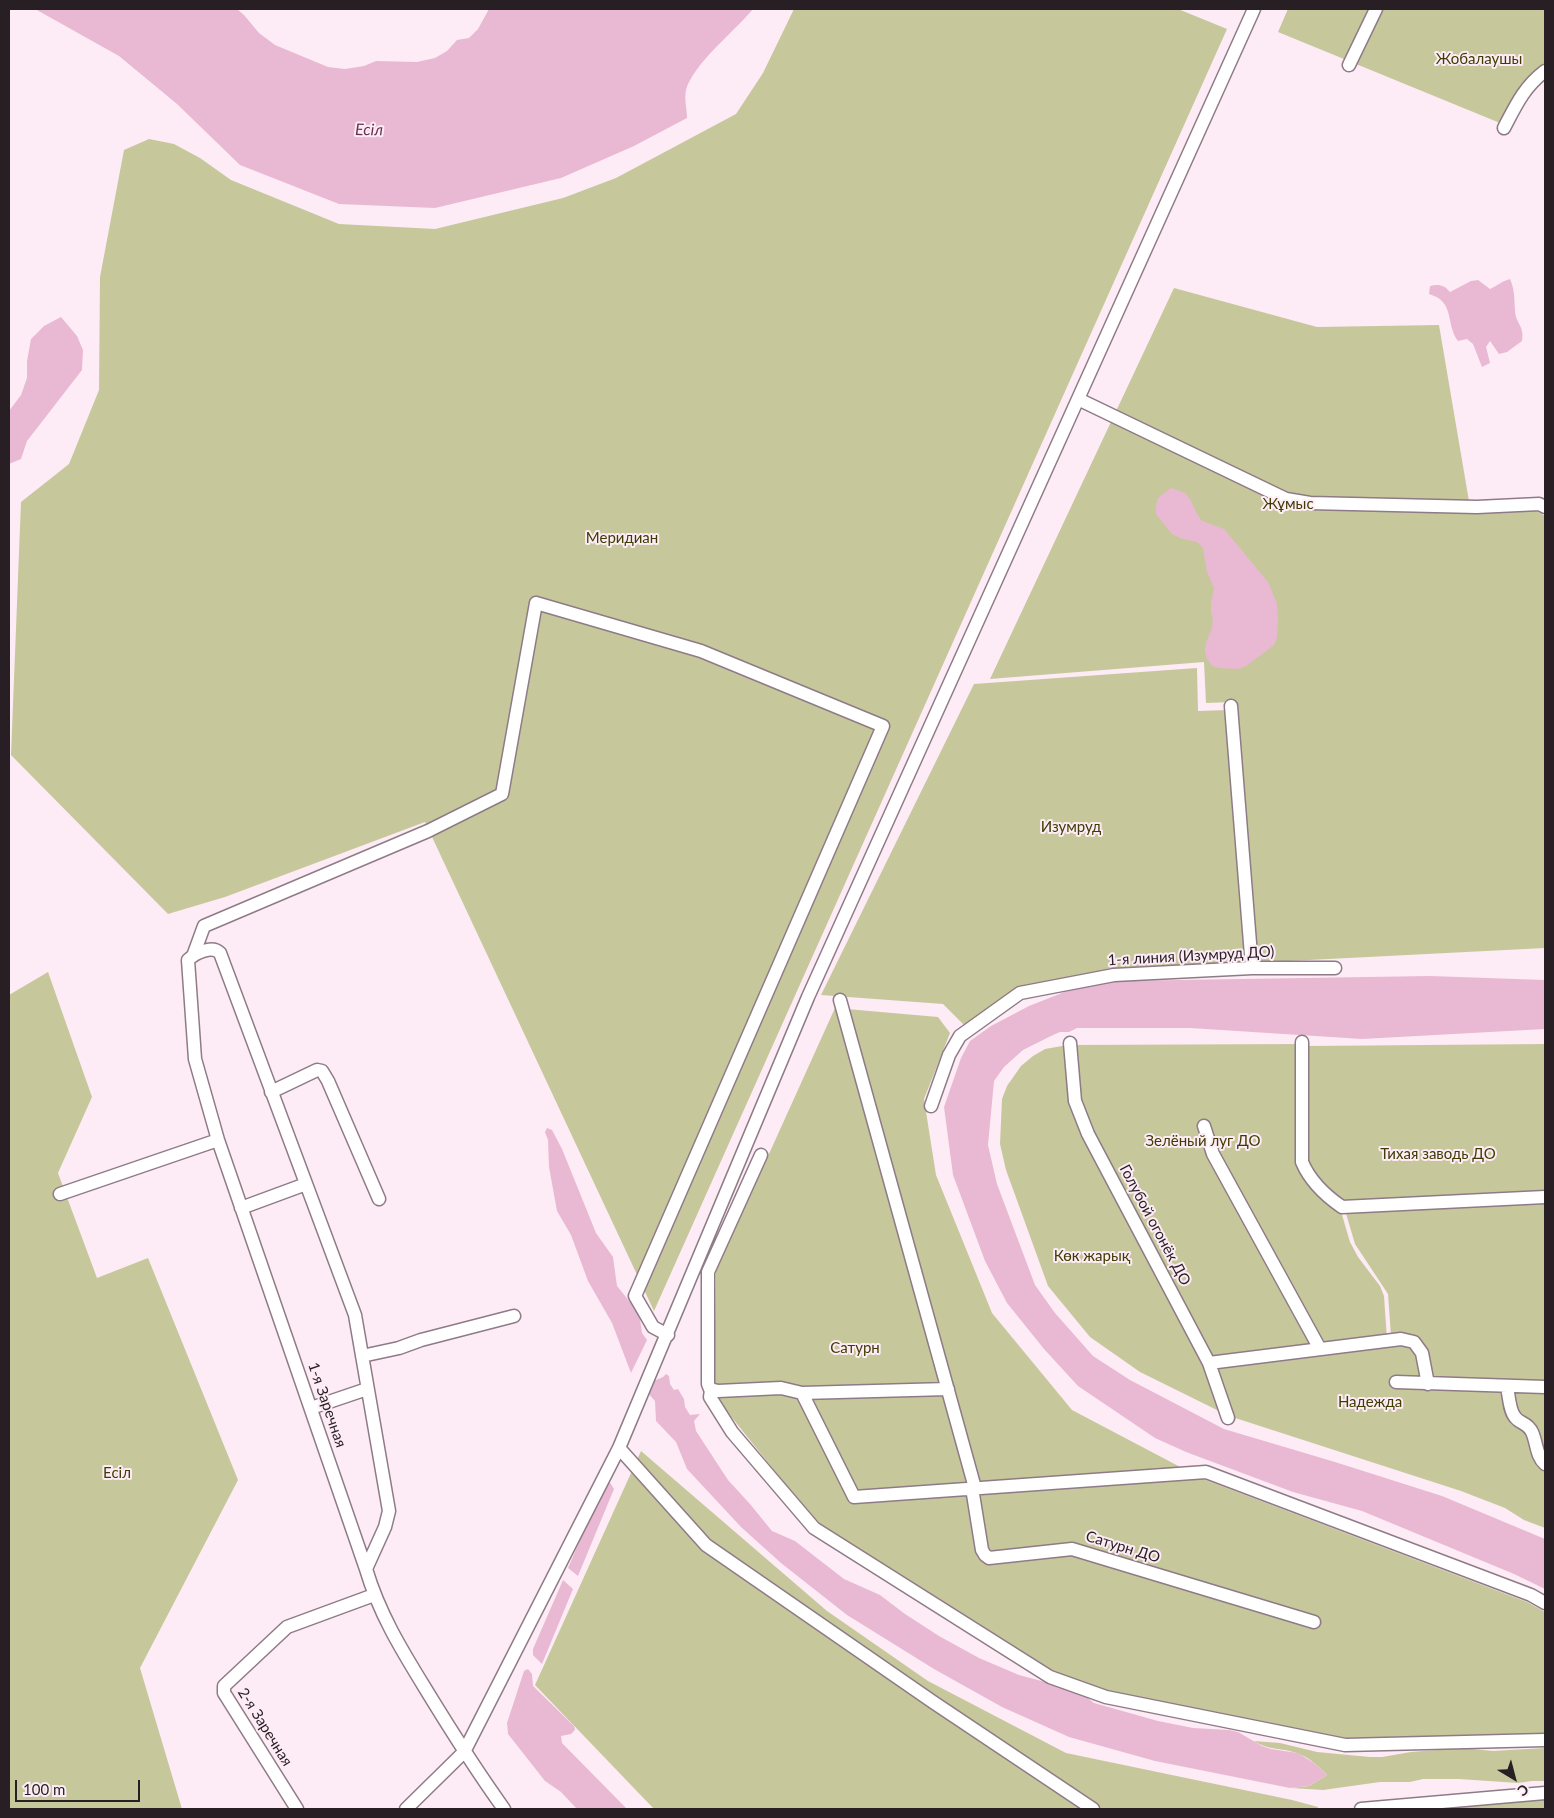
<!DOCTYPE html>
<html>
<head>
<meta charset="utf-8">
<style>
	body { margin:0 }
	#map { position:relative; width:1554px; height:1818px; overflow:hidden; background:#fdecf5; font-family:Lato,sans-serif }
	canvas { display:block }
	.frame { position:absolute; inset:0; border:10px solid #271f24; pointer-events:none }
	.north { position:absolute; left:1489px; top:1753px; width:50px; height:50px; -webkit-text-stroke:4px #fdecf5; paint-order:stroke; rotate:143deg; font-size:14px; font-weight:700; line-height:20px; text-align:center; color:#271f24 }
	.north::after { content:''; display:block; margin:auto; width:18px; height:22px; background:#271f24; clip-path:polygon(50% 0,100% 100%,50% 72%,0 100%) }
	.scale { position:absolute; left:15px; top:1780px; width:125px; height:22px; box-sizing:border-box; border:2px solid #271f24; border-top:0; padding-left:6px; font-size:15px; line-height:18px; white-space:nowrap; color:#271f24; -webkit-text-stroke:4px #fdecf5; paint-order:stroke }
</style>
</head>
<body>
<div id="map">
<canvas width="1554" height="1818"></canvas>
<div class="frame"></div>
<div class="north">С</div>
<div class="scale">100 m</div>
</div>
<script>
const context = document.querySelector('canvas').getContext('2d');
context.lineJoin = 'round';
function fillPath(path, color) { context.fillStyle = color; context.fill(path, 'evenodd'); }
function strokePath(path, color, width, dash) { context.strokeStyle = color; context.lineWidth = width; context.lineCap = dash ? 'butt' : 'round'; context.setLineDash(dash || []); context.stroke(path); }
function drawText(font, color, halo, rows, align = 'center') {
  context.font = font + ' Lato,sans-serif'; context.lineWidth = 4; context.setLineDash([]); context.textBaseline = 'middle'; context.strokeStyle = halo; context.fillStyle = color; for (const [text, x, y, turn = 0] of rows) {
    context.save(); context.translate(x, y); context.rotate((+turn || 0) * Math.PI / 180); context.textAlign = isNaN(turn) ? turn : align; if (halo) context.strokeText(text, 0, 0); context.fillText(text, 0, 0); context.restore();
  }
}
fillPath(new Path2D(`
	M794 9H1178L1227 29 654 1311 425 822 225 897 168 914 11 755 21 502 69 464 99 390 100 277 124 150 149 139 174 144 200 158 231 180 339 224 435 229 563 198 616 178 736 114 763 73Z
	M1288 9H1545V67L1500 123 1278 32Z
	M1174 288 1317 327 1439 325 1471 513 1534 510 1545 516V948L1250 963 1233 702 1206 703 1204 662 990 679Z
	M1197 668 1198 711 1228 710 1246 962 1018 990 967 1028 943 1004 821 995 974 684Z
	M48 972 92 1097 58 1173 97 1278 148 1258 238 1480 140 1668 182 1809H9V995Z
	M835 1008 938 1017 950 1033 924 1099 936 1175 992 1313 1072 1410 1203 1479 1527 1602 1545 1612V1734L1339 1738 1107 1692 1055 1673 814 1520 721 1404 714 1382 716 1271Z
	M1300 1044 1301 1162 1340 1208 1350 1242 1358 1257 1380 1286 1384 1296 1387 1339 1211 1361 1077 1101 1070 1045Z
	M1545 1044V1383L1431 1381 1425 1353 1391 1336 1388 1294 1355 1244 1345 1210 1308 1169 1306 1046Z
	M1068 1045 1074 1102 1208 1364 1225 1414 1140 1372 1090 1337 1048 1286 1006 1170 1000 1144 1002 1099 1007 1086 1021 1066 1033 1056 1045 1049Z
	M1399 1341 1412 1345 1418 1354 1425 1387 1545 1390V1528L1524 1520 1505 1508 1461 1491 1229 1416 1213 1365Z
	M641 1451 827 1611 928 1681 1066 1753 1292 1800 1318 1807 1317 1809H654L535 1685Z
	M1254 1741 1280 1743 1317 1752 1370 1757H1382L1411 1752 1463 1748 1493 1751 1545 1748V1781H1532L1518 1783 1459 1779H1423L1410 1782H1380L1323 1790 1291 1788 1309 1786 1327 1775C1319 1767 1310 1758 1299 1754 1283 1747 1272 1752 1254 1741Z
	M1545 1795V1809H1399Z`), '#c7c79c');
fillPath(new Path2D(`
	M35 9H237L244 15 259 33 275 45 328 67 345 69 364 66 376 61 417 62 435 58 447 51 457 40 469 38 478 29 489 9H753C735 31 693 64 686 90 684 98 687 110 687 118L634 146 561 178 435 208 339 204 240 165 177 104 119 56Z
	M1510 279C1515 290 1514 299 1515 310 1515 323 1525 326 1522 341L1507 352 1499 354 1490 341 1486 347 1490 363 1482 367 1473 344 1467 339 1458 341C1445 324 1456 302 1429 294L1430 286C1439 284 1444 285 1450 292L1471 281 1478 280 1490 289C1497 286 1502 281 1510 279Z
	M61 317 77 336 83 350 82 370 27 441 21 459 9 464V411L21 395 27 378V361L31 339 44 326Z
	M1171 488 1185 493 1190 499 1197 514 1202 521 1224 529 1268 582 1277 604 1278 620 1277 637 1274 645 1246 666 1238 669 1220 668 1212 666 1207 659 1205 651 1206 643 1212 628 1213 620 1211 612V603L1214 588 1207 572 1203 548 1197 542 1180 538 1172 534 1156 514V506L1158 498Z
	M1430 976 1545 980V1029L1362 1039 1190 1028H1077L1069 1032H1060L1053 1035 1023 1050 1004 1067 994 1081 988 1145 997 1184 1035 1285 1055 1313 1093 1356 1130 1380 1224 1429 1335 1462 1442 1496 1545 1539V1589L1514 1574 1362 1511 1293 1492 1186 1452 1155 1438 1078 1386 1044 1349 1007 1303 985 1261 953 1175 944 1107 961 1058 970 1041 991 1026 1029 1006 1067 991 1114 981Z
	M547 1128 552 1130 562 1149 596 1233 613 1257 617 1286 634 1307 640 1319 642 1333 647 1340 631 1373 612 1323 588 1281 571 1235 557 1211 549 1167 548 1140 545 1132Z
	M666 1374 669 1376 670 1384 674 1390 678 1389 684 1399 685 1407 690 1415 700 1414 694 1421 696 1431 728 1480 750 1504 772 1531 795 1541 844 1579 880 1595 905 1614 939 1636 979 1658 1019 1675 1079 1691 1094 1703 1158 1721 1193 1728 1229 1730 1238 1732 1262 1746 1271 1749 1298 1753 1314 1763 1327 1775 1309 1786 1290 1788 1155 1761 1069 1737 1002 1707 934 1669 847 1615 781 1563 741 1527 687 1469 676 1442 656 1421 655 1401 647 1392 653 1377 656 1380 663 1377Z
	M609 1481 614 1489 578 1576 568 1568 602 1489Z
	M563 1580 573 1589 542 1664 533 1655V1649Z
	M528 1669 532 1674 533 1686 574 1726 575 1730 571 1734 561 1736 562 1743 627 1809H577L561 1792 545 1781 508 1734 507 1723 524 1671Z`), '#e9b9d4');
const minor = new Path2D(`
	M1349 65 1376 9
	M1504 128C1516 105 1524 87 1545 71
	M1078 399 1286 499 1310 503 1477 507 1539 504 1545 507
	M1231 706 1252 968
	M193 956 204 926 428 831 502 794 536 603 701 651 883 726 635 1296 653 1327 668 1335
	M840 1000 975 1488
	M1302 1042V1162C1310 1181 1326 1196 1342 1207L1545 1197
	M1070 1043 1075 1101 1088 1134 1209 1363 1228 1418
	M271 1092 317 1070 322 1071 328 1081 379 1199
	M931 1106 949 1055 960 1036 1020 993 1114 975 1252 968H1335
	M1204 1126 1213 1154 1320 1349
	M761 1155 708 1272V1384L710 1389 718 1391 781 1388 802 1393 948 1389
	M60 1194 218 1140
	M241 1208 306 1184
	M362 1356 399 1348 421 1340 514 1316
	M1209 1363 1401 1339 1414 1342 1422 1353 1428 1384
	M1396 1382 1545 1387
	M1507 1387C1509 1395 1509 1410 1515 1417 1520 1424 1527 1422 1532 1432 1537 1443 1536 1456 1545 1464
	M711 1390 710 1397 732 1432 814 1528 1050 1677 1106 1697 1345 1745 1545 1740
	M802 1393 854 1497 1206 1472 1531 1595 1545 1603
	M311 1408 367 1389
	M619 1448 706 1545 933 1702 1093 1809
	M972 1488 982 1550 985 1555 989 1558 1072 1549 1314 1622
	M366 1569 385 1527 389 1511 355 1315 220 953C212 945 195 953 188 960L195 1059 218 1140 366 1569C379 1613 401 1649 425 1688 450 1729 476 1770 504 1809
	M297 1809 226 1696 224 1693V1686L287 1627 374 1595
	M406 1809 464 1752 619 1448 808 997 1254 9
	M1361 1809 1545 1793`);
strokePath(minor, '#8e7b86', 15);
strokePath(minor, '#fff', 12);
drawText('15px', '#3e3c00', '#fdecf5', [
	["Жобалаушы",1479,59],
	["Жұмыс",1288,504],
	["Меридиан",622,538],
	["Изумруд",1071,827],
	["Зелёный луг ДО",1203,1141],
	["Тихая заводь ДО",1438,1154],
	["Көк жарық",1092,1256],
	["Сатурн",855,1348],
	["Надежда",1370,1402],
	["Есіл",117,1473]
]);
drawText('15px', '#271f24', '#fdecf5', [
	["1-я линия (Изумруд ДО)",1191,956,-3],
	["Голубой огонёк ДО",1155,1225,62],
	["1-я Заречная",327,1405,71],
	["Сатурн ДО",1123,1547,17],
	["2-я Заречная",265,1727,58]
]);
drawText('italic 16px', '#682f53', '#fdecf5', [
	["Есіл",369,130,1]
]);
</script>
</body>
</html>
